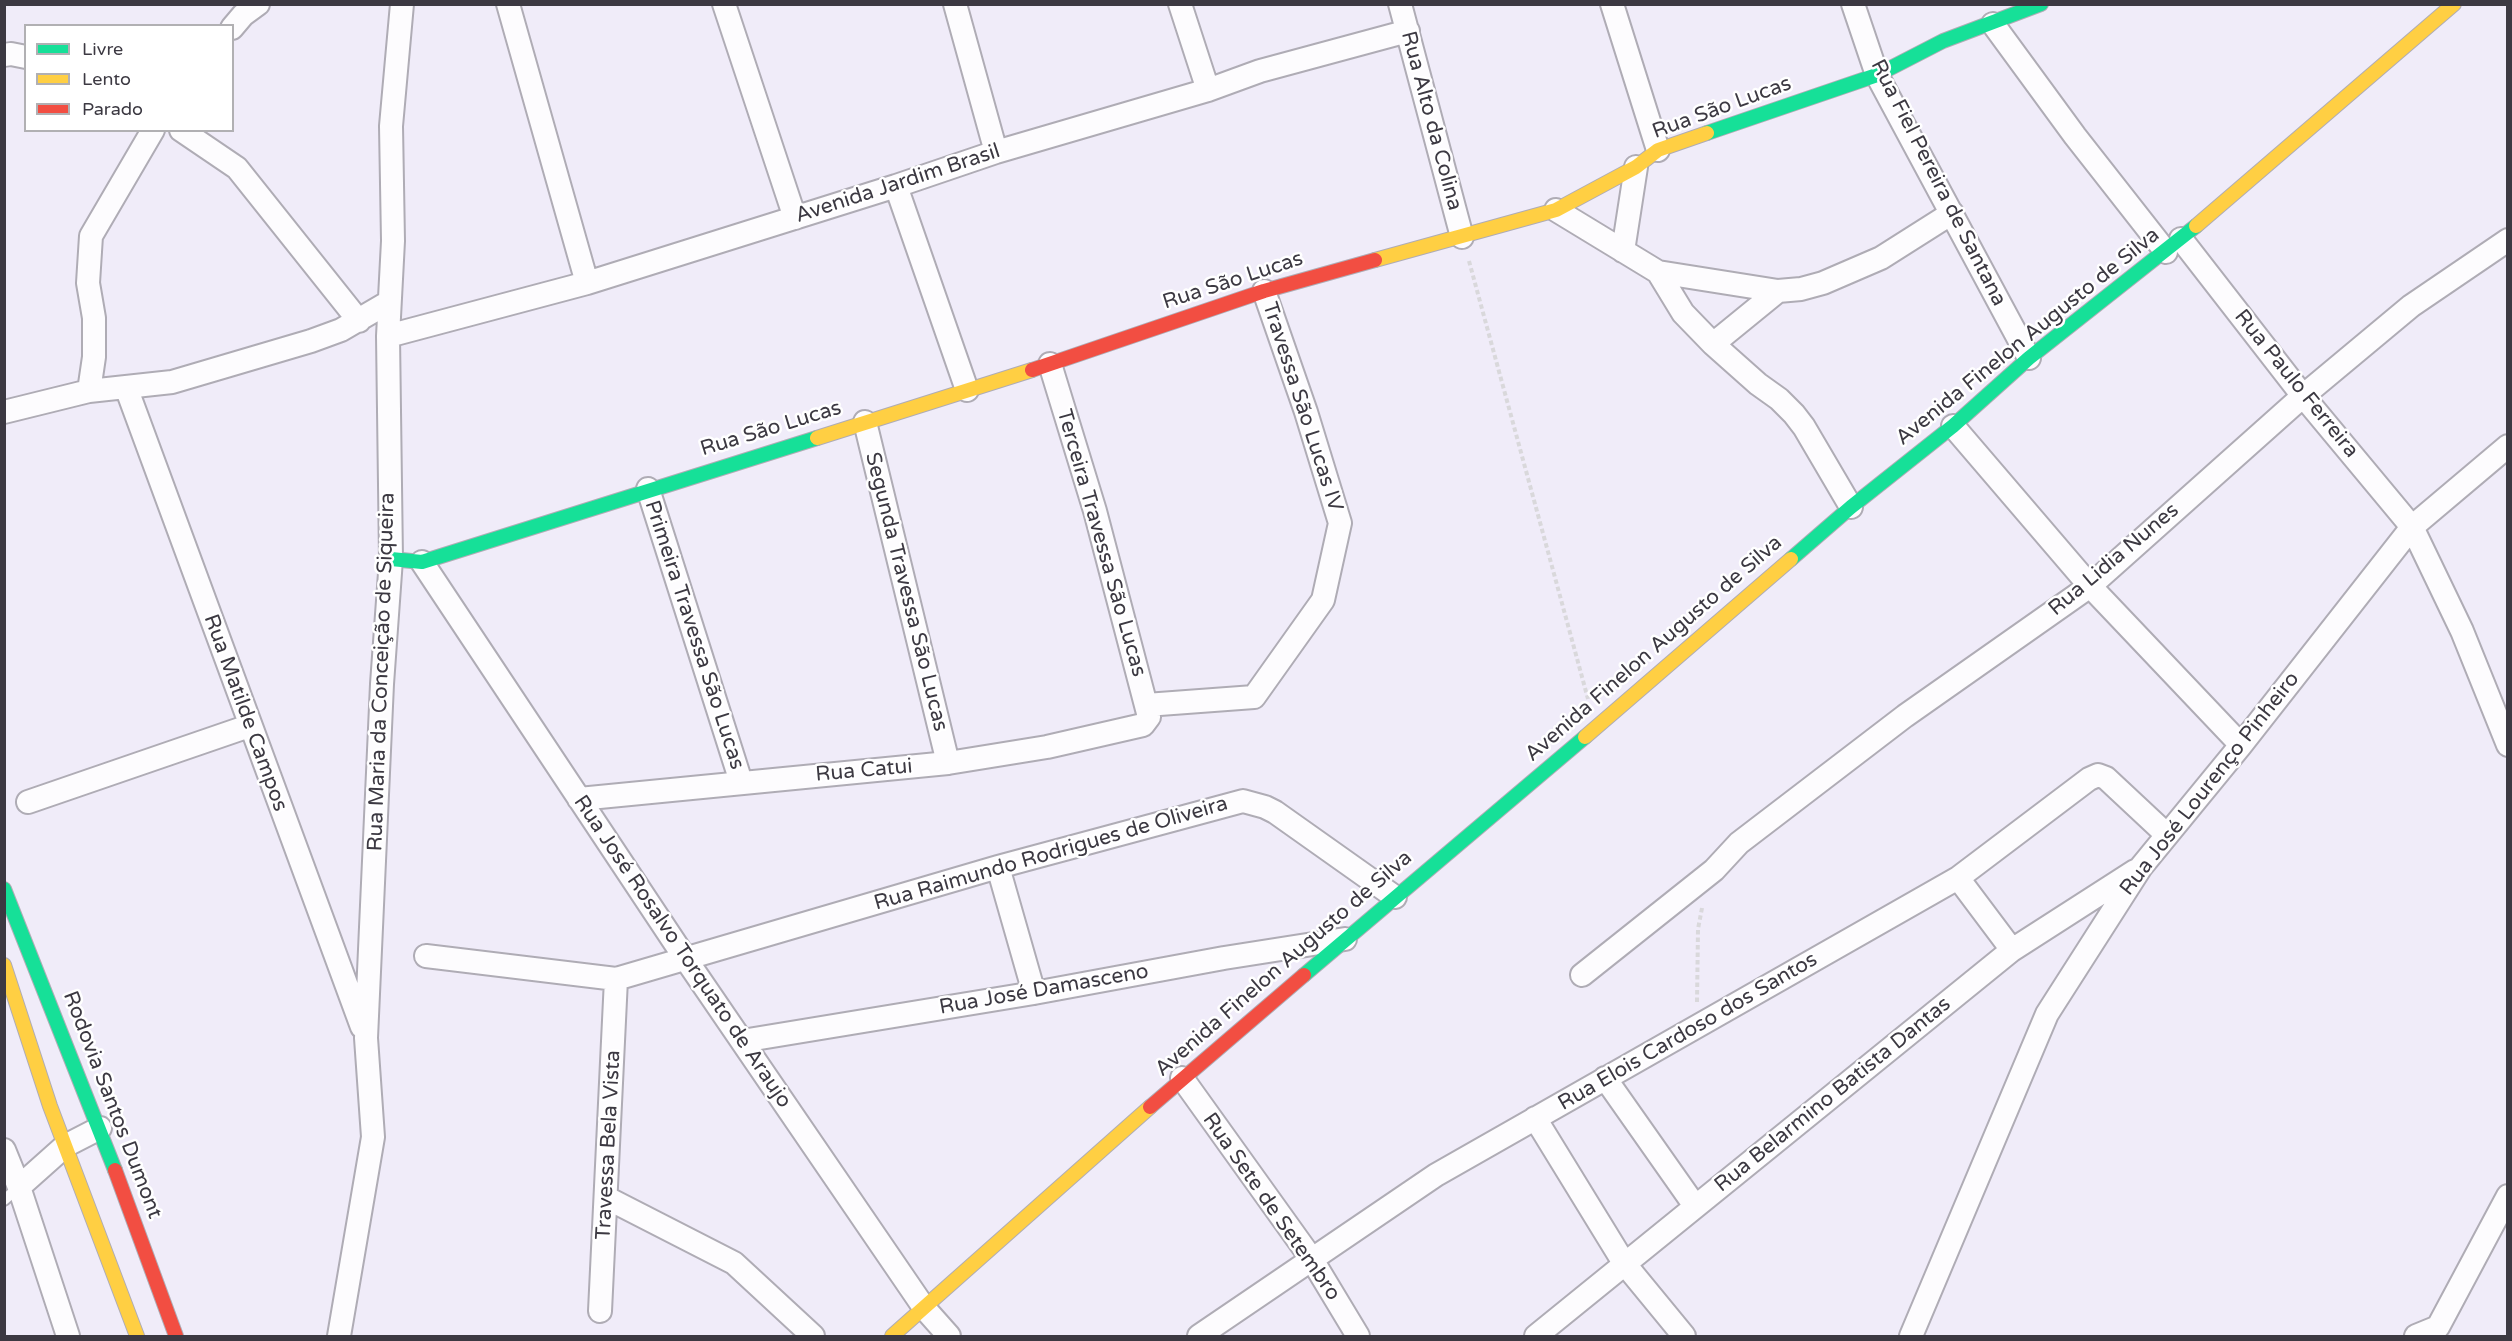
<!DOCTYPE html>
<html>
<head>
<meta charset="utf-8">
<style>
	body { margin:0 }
	#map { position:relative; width:2512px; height:1341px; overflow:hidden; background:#f0ecf9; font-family:"Varela Round",sans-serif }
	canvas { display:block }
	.frame { position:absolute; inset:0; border:6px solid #3c3942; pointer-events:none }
	.legend { position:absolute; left:24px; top:24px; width:210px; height:108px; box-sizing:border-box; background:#fff; border:2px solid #b1b0b3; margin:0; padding:8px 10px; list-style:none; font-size:18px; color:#3c3942 }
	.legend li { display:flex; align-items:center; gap:12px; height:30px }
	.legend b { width:30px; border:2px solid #b1b0b3 }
</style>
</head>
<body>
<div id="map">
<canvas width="2512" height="1341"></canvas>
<div class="frame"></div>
<ul class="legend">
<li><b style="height:8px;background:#16e098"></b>Livre</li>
<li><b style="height:8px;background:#ffcf43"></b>Lento</li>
<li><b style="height:8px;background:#f24e42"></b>Parado</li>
</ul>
</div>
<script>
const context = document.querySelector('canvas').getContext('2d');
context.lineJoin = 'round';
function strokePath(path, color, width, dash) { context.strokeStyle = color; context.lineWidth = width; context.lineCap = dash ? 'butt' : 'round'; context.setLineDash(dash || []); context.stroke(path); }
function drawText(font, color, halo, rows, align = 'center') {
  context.font = font + ' "Varela Round",sans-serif'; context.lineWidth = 5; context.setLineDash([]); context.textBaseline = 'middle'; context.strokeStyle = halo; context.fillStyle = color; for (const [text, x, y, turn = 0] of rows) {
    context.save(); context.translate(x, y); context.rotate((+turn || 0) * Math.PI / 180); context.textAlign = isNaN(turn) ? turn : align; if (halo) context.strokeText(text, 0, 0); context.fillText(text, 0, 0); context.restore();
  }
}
const lane = new Path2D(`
	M4 1200 19 1187`);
const street = new Path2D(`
	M508 4 587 283
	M724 4 795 218
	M955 4 996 152
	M1180 4 1208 90
	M1400 4 1462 237
	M1612 4 1658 150
	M1853 4 1877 75 2029 358
	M1993 24 2075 136 2166 252
	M232 28 243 15 258 4
	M4 55 11 54 26 57
	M181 130 237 168 359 321
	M896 186 967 390
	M1556 210 1658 272 1683 313 1713 344 1758 384 1779 399 1794 414 1804 427 1851 507
	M2181 239 2303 396 2412 527 2462 631 2508 745
	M1623 251 1636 167
	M1658 272 1778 291 1801 289 1823 283 1881 258 1952 213
	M388 336 587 283 896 186 996 152 1208 90 1260 71 1408 31
	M1713 344 1778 291
	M126 387 362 1027
	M89 391 94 357V318L88 283 91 236 153 130
	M4 412 89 391 172 382 311 341 341 330 389 302
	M865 422 948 763
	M1953 426 2090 586 2241 745
	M648 489 741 782
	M422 562 685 958 925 1309 949 1336
	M1146 705 1254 697 1323 600 1340 523 1306 412 1264 291
	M579 799 948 763 1047 747 1143 725 1149 717 1148 713 1095 511 1050 364
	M28 802 249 726
	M998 867 1034 993
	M1958 878 2012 950
	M426 956 616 979 998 867 1243 801 1265 807 1275 812 1395 897
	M1582 975 1714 870 1739 843 1905 716 2090 586 2303 396 2411 306 2508 240
	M742 1041 1034 993 1224 958 1345 939
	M1182 1078 1311 1258 1358 1336
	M1605 1078 1695 1206
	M1535 1118 1624 1263 1684 1336
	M4 1150 19 1187 68 1336
	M19 1187 65 1146 100 1128
	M607 1198 734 1263 813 1336
	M600 1311 616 979
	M339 1336 373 1137 366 1038 382 684 391 559 388 336 393 241 391 126 402 4
	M1199 1336 1436 1175 1958 878 2089 779 2098 775 2106 778 2167 835
	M1536 1336 2012 950 2135 871
	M1911 1336 2047 1014 2141 867 2241 745 2412 527 2508 446
	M2416 1336 2438 1327 2508 1196`);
const fast = new Path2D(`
	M1707 133 1877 75 1943 41 2041 4
	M391 559 422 562 817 438
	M1791 559 1851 507 1953 426 2029 358 2196 226
	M4 889 115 1170
	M1304 975 1585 737`);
const slow = new Path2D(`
	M2196 226 2454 4
	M1375 260 1556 210 1636 167 1658 150 1707 133
	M817 438 1032 370
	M1585 737 1791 559
	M4 965 50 1106 137 1336
	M892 1336 1150 1107`);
const jam = new Path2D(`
	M1032 370 1264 291 1375 260
	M1150 1107 1304 975
	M115 1170 176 1336`);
strokePath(lane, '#afacb5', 14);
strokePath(street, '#afacb5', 26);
strokePath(fast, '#afacb5', 16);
strokePath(slow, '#afacb5', 16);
strokePath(jam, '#afacb5', 16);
strokePath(new Path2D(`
	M1469 261 1588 699
	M1697 1002 1698 929 1702 908`), '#d9d8db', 4, [4.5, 3]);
strokePath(lane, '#fdfcfe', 10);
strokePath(street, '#fdfcfe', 22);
strokePath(fast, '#16e098', 14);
strokePath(slow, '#ffcf43', 14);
strokePath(jam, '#f24e42', 14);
drawText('21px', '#3c3942', '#fff', [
	["Rua São Lucas",1722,108,-20],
	["Rua Alto da Colina",1431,121,75],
	["Rua Fiel Pereira de Santana",1938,183,63],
	["Avenida Jardim Brasil",898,184,-18],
	["Rua São Lucas",1233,281,-18],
	["Avenida Finelon Augusto de Silva",2028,337,-39],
	["Rua Paulo Ferreira",2296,384,51],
	["Travessa São Lucas IV",1302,407,72],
	["Rua São Lucas",771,429,-17],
	["Terceira Travessa São Lucas",1101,543,74],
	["Rua Lidia Nunes",2114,560,-40],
	["Segunda Travessa São Lucas",906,592,76],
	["Primeira Travessa São Lucas",694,635,72],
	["Avenida Finelon Augusto de Silva",1654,649,-41],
	["Rua Maria da Conceição de Siqueira",382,672,-88],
	["Rua Matilde Campos",245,713,70],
	["Rua Catui",864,771,-5],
	["Rua José Lourenço Pinheiro",2210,784,-52],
	["Rua Raimundo Rodrigues de Oliveira",1051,854,-16],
	["Rua José Rosalvo Torquato de Araujo",682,952,56],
	["Avenida Finelon Augusto de Silva",1284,964,-41],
	["Rua José Damasceno",1044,990,-10],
	["Rua Elois Cardoso dos Santos",1688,1032,-30],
	["Rua Belarmino Batista Dantas",1833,1095,-39],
	["Rodovia Santos Dumont",112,1105,69],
	["Travessa Bela Vista",609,1145,-87],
	["Rua Sete de Setembro",1271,1207,55]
]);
</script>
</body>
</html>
